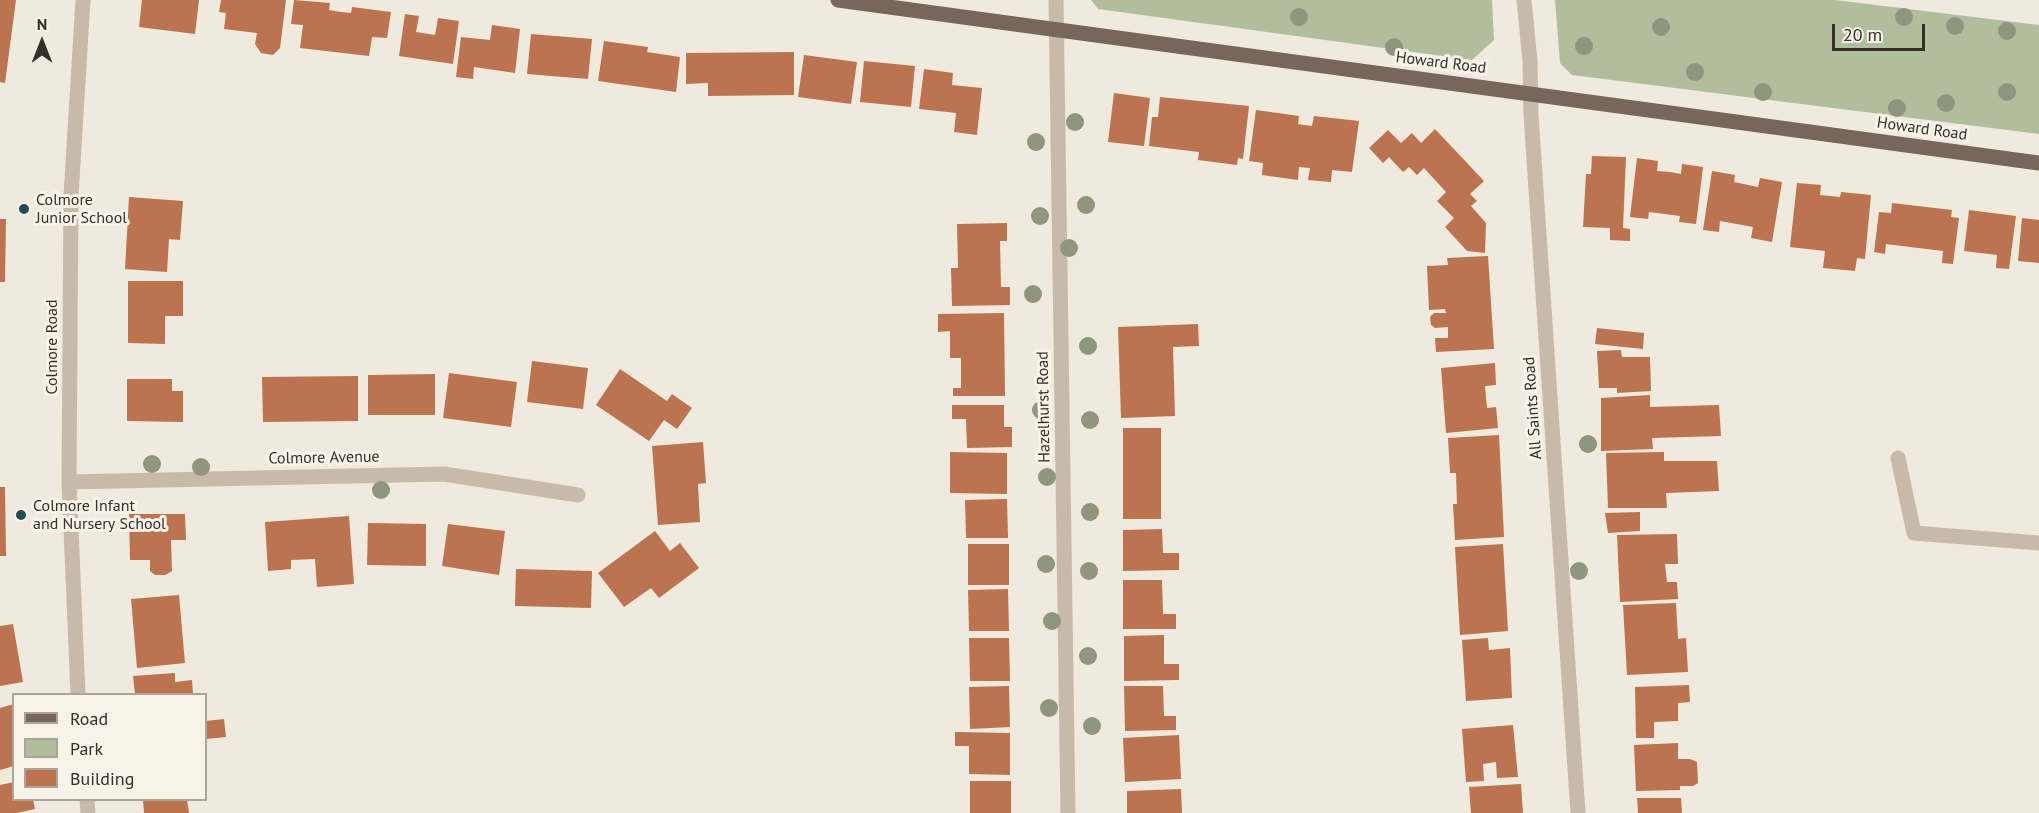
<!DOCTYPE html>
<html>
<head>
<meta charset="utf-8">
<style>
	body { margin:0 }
	#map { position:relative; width:2039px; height:813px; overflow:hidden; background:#f0e9dd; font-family:"PT Sans",sans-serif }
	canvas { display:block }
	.legend { position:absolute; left:12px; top:693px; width:195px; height:108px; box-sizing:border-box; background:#f8f2e9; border:2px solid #aaa49c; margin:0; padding:8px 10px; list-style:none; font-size:18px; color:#352e29 }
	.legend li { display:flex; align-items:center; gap:12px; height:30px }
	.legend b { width:30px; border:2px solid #aaa49c }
	.north { position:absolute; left:12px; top:12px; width:60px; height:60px; -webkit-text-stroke:4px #f8f2e9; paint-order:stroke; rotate:0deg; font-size:16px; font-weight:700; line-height:24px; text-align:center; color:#352e29 }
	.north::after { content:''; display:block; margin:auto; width:21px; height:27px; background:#352e29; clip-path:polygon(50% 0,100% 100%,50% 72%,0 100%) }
	.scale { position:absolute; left:1832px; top:24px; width:93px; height:27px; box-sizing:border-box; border:3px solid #352e29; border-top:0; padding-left:8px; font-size:18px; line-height:21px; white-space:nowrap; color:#352e29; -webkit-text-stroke:4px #f8f2e9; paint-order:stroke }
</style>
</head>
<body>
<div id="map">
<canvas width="2039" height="813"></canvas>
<ul class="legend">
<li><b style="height:8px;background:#76665b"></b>Road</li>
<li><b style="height:16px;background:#b1be9e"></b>Park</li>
<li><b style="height:16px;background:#bb7350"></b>Building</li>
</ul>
<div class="north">N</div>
<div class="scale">20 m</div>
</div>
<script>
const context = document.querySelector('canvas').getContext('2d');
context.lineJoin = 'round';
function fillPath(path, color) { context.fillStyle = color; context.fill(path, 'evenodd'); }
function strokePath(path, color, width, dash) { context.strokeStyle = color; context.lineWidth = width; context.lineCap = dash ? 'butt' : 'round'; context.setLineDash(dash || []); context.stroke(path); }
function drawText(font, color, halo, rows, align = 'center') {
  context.font = font + ' "PT Sans",sans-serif'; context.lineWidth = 6; context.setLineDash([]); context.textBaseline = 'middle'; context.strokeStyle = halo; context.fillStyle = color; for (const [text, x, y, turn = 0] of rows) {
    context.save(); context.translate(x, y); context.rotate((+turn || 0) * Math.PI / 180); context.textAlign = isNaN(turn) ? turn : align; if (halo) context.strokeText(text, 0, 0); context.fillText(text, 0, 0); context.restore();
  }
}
fillPath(new Path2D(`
	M1091 0H1492L1494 40 1472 60 1098 9Z
	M1555 0H1835L2039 25V134L1572 75 1560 63Z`), '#b1be9e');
fillPath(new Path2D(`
	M0 0H16L5 83 0 82Z
	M142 0H199L195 34 139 27Z
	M221 0H286L280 48 273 55 261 53 255 44 257 33 224 29 226 13 219 12Z
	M294 0 330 3 329 10 341 12 351 13 352 7 391 12 387 38 372 37 369 56 300 48 303 25 291 24Z
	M405 14 419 16 416 32 435 35 438 18 459 21 453 64 399 56Z
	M492 25 520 29 515 73 474 67 473 79 456 77 461 37 490 40Z
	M531 34 592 39 588 79 527 74Z
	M604 41 648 47 647 52 680 57 676 92 598 81Z
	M794 52V95L708 96V83L686 84V53Z
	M804 55 857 62 851 104 798 97Z
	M864 61 915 66 911 107 860 102Z
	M924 69 953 73 952 85 982 88 977 135 954 132 956 113 919 109Z
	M1114 93 1150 98 1144 146 1108 142Z
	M1160 97 1249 106 1243 159 1238 158 1237 165 1198 160 1199 152 1149 146 1152 117H1158Z
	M1256 110 1299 116 1298 124 1304 125 1312 126 1314 116 1359 121 1352 172 1332 170 1331 182 1308 180 1310 168 1299 167 1298 180 1262 175 1263 163 1249 161Z
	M1435 129 1484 181 1470 194 1477 201 1471 206 1486 223 1485 253 1467 251 1445 227 1454 218 1437 201 1446 192 1424 168 1417 175 1409 167 1403 172 1389 157 1383 163 1369 148 1388 130 1401 143 1412 133 1421 143Z
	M1592 156 1626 157 1623 228 1630 229V241L1610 240V228L1583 227 1586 174H1591Z
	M1637 158 1658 161 1657 171 1670 172 1681 174 1682 164 1703 167 1696 224 1679 222 1680 216 1649 212 1648 219 1630 217Z
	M1712 171 1735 175 1734 182 1758 187 1760 178 1782 182 1772 242 1751 238 1753 227 1720 221 1719 232 1703 230Z
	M1797 183 1821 185 1820 195 1840 197 1841 192 1871 195 1865 259 1857 258 1855 271 1823 268 1825 251 1790 247Z
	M129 197 183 201 180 240 169 239 167 272 125 269Z
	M1892 203 1952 210 1951 217 1959 218 1953 264 1942 263 1943 251 1886 244 1885 254 1874 252 1879 212 1891 213Z
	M1969 210 2016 216 2009 269 1996 268 1997 255 1964 251Z
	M2022 218 2039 220V263L2018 261Z
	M0 219H6L5 282H0Z
	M1007 223V241H1000L1001 287H1010V305L952 306 951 268H958L957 224Z
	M1488 256 1494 349 1436 352 1435 338H1448V327L1435 328 1431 325 1430 317 1434 313H1446L1445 309 1429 310 1427 266 1448 265 1447 258Z
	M128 281H183V316H165V344L128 343Z
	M1004 313 1005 396H953V388H961V358H950V331L938 332V314Z
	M1198 324 1199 346 1173 347 1175 416 1121 418 1118 327Z
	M1597 328 1644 333 1643 349 1595 344Z
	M1621 350 1622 357H1650L1651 391 1617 393V388H1599L1597 351Z
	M532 361 588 368 583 409 527 402Z
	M1495 363 1496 385 1485 386 1487 408 1496 407 1498 428 1446 433 1441 368Z
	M620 369 667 401 672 394 692 408 677 429 664 420 649 441 596 405Z
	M449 373 517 382 511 427 443 418Z
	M435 374V415H368V375Z
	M358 376V421L263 422 262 377Z
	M127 379H172V391H183V422L127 421Z
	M1650 395V407L1719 405 1721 436 1652 438 1653 449 1601 451V398Z
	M952 405H1004V427H1012V447L967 448 966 419H952Z
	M1123 428H1161V519H1123Z
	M1499 435 1504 537 1455 540 1453 504H1457L1456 473H1450L1448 438Z
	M703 442 706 483 698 484 700 522 658 525 652 446Z
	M950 452 1007 453V494L950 493Z
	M1664 452V461H1717L1719 491 1666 493 1667 508H1608L1606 453Z
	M0 487H5L6 556H0Z
	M1007 499 1008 538H966L965 500Z
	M1640 512V531L1608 533 1605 513Z
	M129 514H185L186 540H171L172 571 165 575H155L150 571V560H130Z
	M349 516 354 584 317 587 315 559 291 560V569L268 571 265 522Z
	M368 523 426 524V566L367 565Z
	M448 524 505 531 499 575 442 566Z
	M1162 529 1163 553H1179V570L1123 571V530Z
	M655 531 670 551 680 543 699 568 659 598 651 588 624 607 598 573Z
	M1677 534 1678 564H1665L1667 582H1677L1678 599 1620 602 1617 535Z
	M968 544H1009V585H968Z
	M1503 544 1508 631 1460 635 1455 547Z
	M516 569 592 571 591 608 515 606Z
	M1123 580H1162L1163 614H1176V629H1123Z
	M1008 589 1009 631H969L968 590Z
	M179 595 185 663 137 668 131 599Z
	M1676 603 1678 639 1686 638 1688 672 1627 675 1623 605Z
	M13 624 23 682 0 686V626Z
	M1164 635V664H1179V680L1124 681V636Z
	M969 638H1009L1010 681H970Z
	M1488 638 1489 650 1510 648 1512 698 1466 701 1462 640Z
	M175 673V682L192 680 193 694H135L133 676Z
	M1689 685 1690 702 1678 703V721L1654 722V738H1636L1635 687Z
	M1009 686 1010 727 970 729 969 687Z
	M1124 686H1163L1164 716H1176V730L1125 731Z
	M14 704V766L0 770V708Z
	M224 719 226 737 206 739V721Z
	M1513 725 1518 777 1497 778 1496 762 1483 764 1484 781 1466 782 1462 729Z
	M955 732 1010 733V775L969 774V746H955Z
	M1179 735 1181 779 1125 782 1123 738Z
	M1678 743V759H1690L1697 762 1698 783 1693 786H1680V790L1636 791 1634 745Z
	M970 781H1011V813H970Z
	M14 782V800H33L35 809 17 813H0V785Z
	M1521 784 1523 813H1471L1469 787Z
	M1181 789 1182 813H1127V791Z
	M1637 798H1681L1682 813H1638Z
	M143 800H187L189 813H144Z`), '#bb7350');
strokePath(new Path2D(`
	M1898 458 1914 533 2039 543`), '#c7baaa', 15);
strokePath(new Path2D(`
	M1056 0 1068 813
	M1524 0 1530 61 1531 115 1578 813
	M69 482 444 474 578 495
	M78 694 69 482 71 196 83 0
	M87 800 88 813`), '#c7baaa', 15);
strokePath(new Path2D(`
	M838 0 2039 163`), '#76665b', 15);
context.fillStyle = '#90957d';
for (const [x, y] of [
	[1299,17],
	[1904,17],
	[1955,26],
	[1661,27],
	[2007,31],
	[1584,46],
	[1394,47],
	[1695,72],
	[1763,92],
	[2007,92],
	[1946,103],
	[1897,108],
	[1075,122],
	[1036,142],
	[1086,205],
	[1040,216],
	[1069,248],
	[1033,294],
	[1088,346],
	[1041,410],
	[1090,420],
	[1588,444],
	[152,464],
	[201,467],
	[1047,477],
	[381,490],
	[1090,512],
	[1046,564],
	[1089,571],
	[1579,571],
	[1052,621],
	[1088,656],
	[1049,708],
	[1092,726]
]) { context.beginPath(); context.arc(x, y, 9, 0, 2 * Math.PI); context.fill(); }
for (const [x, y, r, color] of [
	[24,209,6,"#224c53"],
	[21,515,6,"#224c53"]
]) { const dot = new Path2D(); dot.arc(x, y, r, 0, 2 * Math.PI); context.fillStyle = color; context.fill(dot); strokePath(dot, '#f8f2e9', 2); }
drawText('16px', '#352e29', '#f8f2e9', [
	["Howard Road",1441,63,7],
	["Howard Road",1922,129,8],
	["Colmore Road",52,347,-90],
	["Hazelhurst Road",1044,407,-91],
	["All Saints Road",1533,408,-94],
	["Colmore Avenue",324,458,-1]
]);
drawText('16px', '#352e29', '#f8f2e9', [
	["Colmore",36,200],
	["Junior School",36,218],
	["Colmore Infant",33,506],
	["and Nursery School",33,524]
], 'left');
</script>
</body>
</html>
